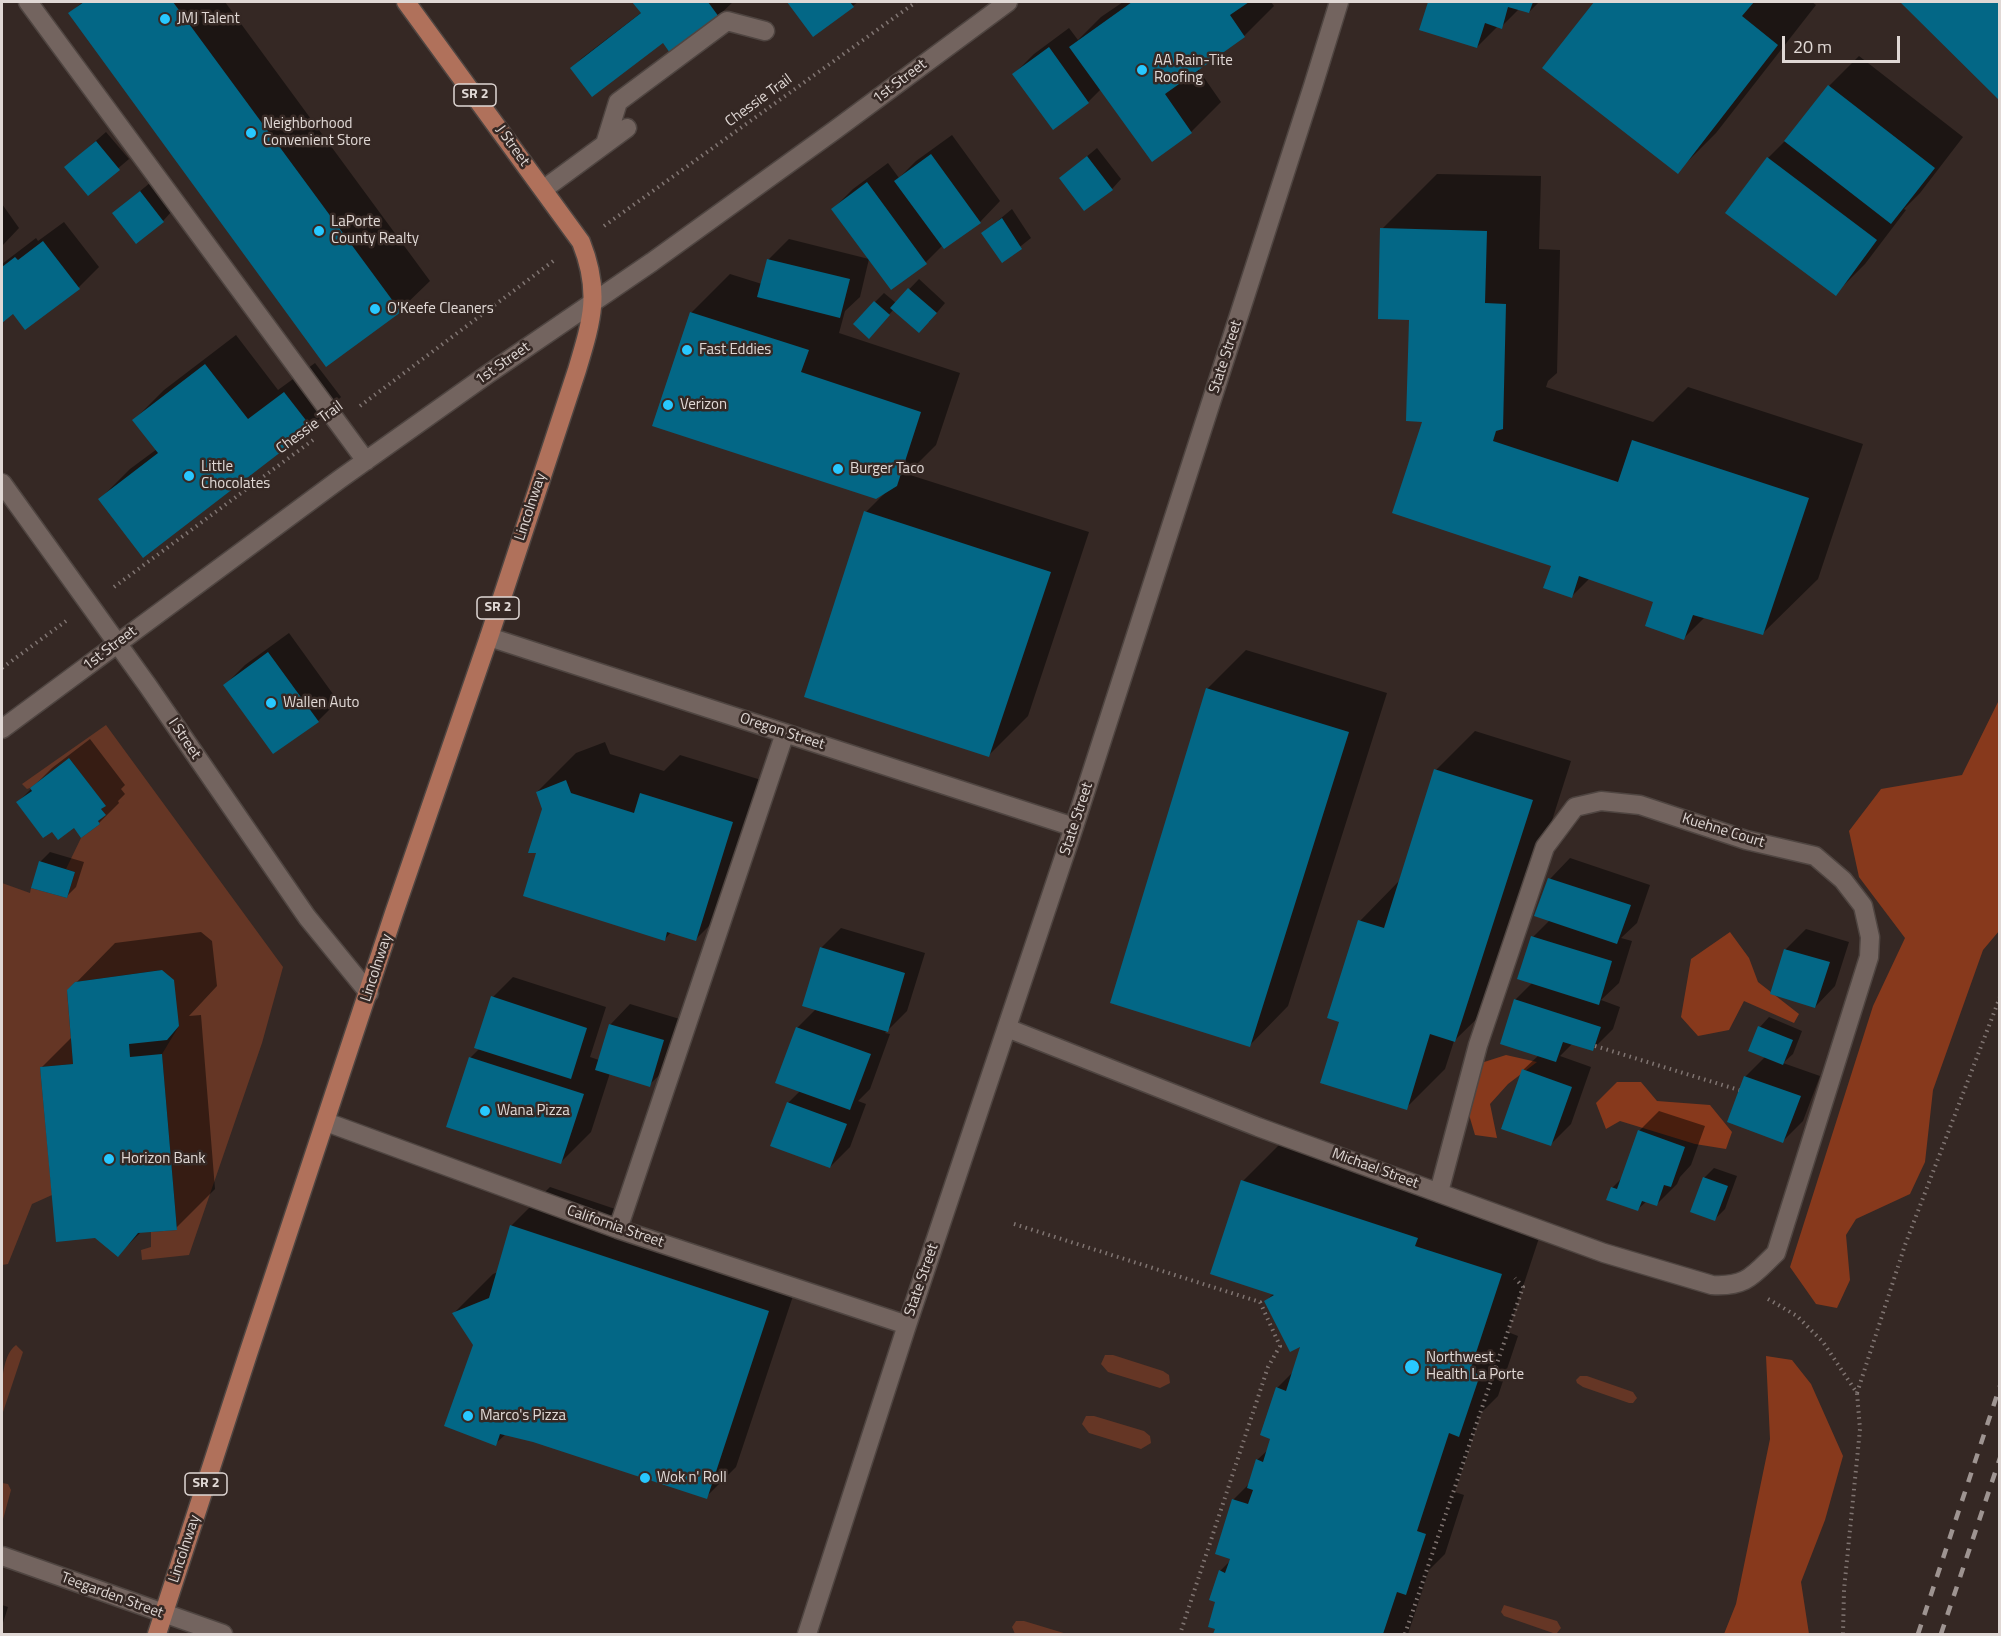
<!DOCTYPE html>
<html>
<head>
<meta charset="utf-8">
<style>
	body { margin:0 }
	#map { position:relative; width:2001px; height:1636px; overflow:hidden; background:#352824; font-family:"Titillium Web",sans-serif }
	canvas { display:block }
	.frame { position:absolute; inset:0; border:3px solid #e0d8d5; pointer-events:none }
	.scale { position:absolute; left:1782px; top:36px; width:118px; height:27px; box-sizing:border-box; border:3px solid #e0d8d5; border-top:0; padding-left:8px; font-size:18px; line-height:21px; white-space:nowrap; color:#e0d8d5; -webkit-text-stroke:4px #352824; paint-order:stroke }
</style>
</head>
<body>
<div id="map">
<canvas width="2001" height="1636"></canvas>
<div class="frame"></div>
<div class="scale">20 m</div>
</div>
<script>
const context = document.querySelector('canvas').getContext('2d');
context.lineJoin = 'round';
function fillPath(path, color) { context.fillStyle = color; context.fill(path, 'evenodd'); }
function strokePath(path, color, width, dash) { context.strokeStyle = color; context.lineWidth = width; context.lineCap = dash ? 'butt' : 'round'; context.setLineDash(dash || []); context.stroke(path); }
function drawText(font, color, halo, rows, align = 'center') {
  context.font = font + ' "Titillium Web",sans-serif'; context.lineWidth = 5; context.setLineDash([]); context.textBaseline = 'middle'; context.strokeStyle = halo; context.fillStyle = color; for (const [text, x, y, turn = 0] of rows) {
    context.save(); context.translate(x, y); context.rotate((+turn || 0) * Math.PI / 180); context.textAlign = isNaN(turn) ? turn : align; if (halo) context.strokeText(text, 0, 0); context.fillText(text, 0, 0); context.restore();
  }
}
fillPath(new Path2D(`
	M106 725 283 967 262 1043 189 1255 142 1260 141 1250 151 1247V1232L177 1230 162 1054 179 1026 161 970 75 982 67 991 73 1064 40 1067 52 1195 32 1204 8 1264 2 1265V883L30 893 31 888 67 898 75 872 66 869 81 838 100 824 98 821 105 815 101 809 105 806 69 758 30 788 27 789 22 784Z
	M16 1345 23 1352 2 1415C1 1394 0 1357 16 1345Z
	M1105 1355H1113L1163 1371 1169 1375 1170 1383 1160 1388 1108 1372 1101 1364Z
	M1580 1376H1587L1633 1392 1637 1398 1633 1403H1629L1583 1387 1577 1383 1576 1380Z
	M1086 1416H1094L1144 1431 1150 1436 1151 1443 1141 1449 1089 1433 1082 1424Z
	M2 1483 8 1484 11 1490 2 1523Z
	M1504 1605 1557 1621 1561 1628 1557 1633H1553L1504 1616 1501 1612Z
	M1016 1621H1024L1067 1634H1015L1012 1627Z`), '#653625');
fillPath(new Path2D(`
	M1999 700V931L1983 950 1933 1090 1925 1162 1910 1194 1856 1219 1846 1235 1850 1280 1837 1308 1816 1304 1790 1267 1873 1006 1905 938 1859 877 1849 831 1881 789 1962 775Z
	M1730 932 1749 958 1758 982 1799 1014 1794 1023 1744 1001 1729 1030 1698 1036 1681 1017 1691 959Z
	M1506 1055 1537 1062 1508 1084 1490 1104 1497 1138 1475 1135 1467 1108 1481 1063Z
	M1617 1082H1641L1657 1101 1710 1105 1732 1132 1726 1149 1695 1144 1620 1121 1606 1129 1596 1103Z
	M1766 1356 1792 1360 1811 1384 1843 1456 1825 1520 1801 1582 1809 1634H1724L1736 1604 1770 1439Z`), '#87391c');
fillPath(new Path2D(`
	M82 2H225L430 281 400 310 326 365 70 14Z
	M635 2H733L718 16 663 41 572 68 582 58 642 12Z
	M789 2H858L814 35Z
	M1123 2H1271L1274 6 1244 36 1198 69 1221 102 1191 132 1153 160 1101 89 1088 102 1053 128 1014 74 1034 54 1069 28 1078 40 1101 17Z
	M1430 2H1539L1529 12 1519 9 1501 27 1498 26 1477 47 1421 29Z
	M1595 2H1812L1816 5 1716 133 1677 172 1544 68Z
	M1902 2H2000V99Z
	M1859 56 1963 137 1920 193 1904 209 1906 210 1865 264 1835 294 1768 158 1792 134 1829 86Z
	M106 132 129 159 88 194 66 167Z
	M952 135 1000 201 980 222 944 247 943 245 926 262 833 209 853 189 888 163 899 178 916 161Z
	M1097 148 1121 179 1112 189 1061 178Z
	M1437 174 1541 176 1539 249 1560 250 1557 373 1548 381 1546 387 1653 422 1688 387 1863 444 1818 579 1763 633 1705 617 1684 638 1654 601 1590 578 1572 596 1553 565 1424 420 1410 318 1382 229Z
	M151 182 172 211 163 221 114 213Z
	M2 204 19 228 2 246Z
	M1012 209 1031 238 1002 261 983 233Z
	M64 222 99 267 79 287 13 312 2 321V264L36 238 38 241Z
	M789 239 869 259 860 297 845 311 839 333 960 373 936 445 907 474 1089 532 1028 716 989 755 866 512 884 494 691 313 730 274 762 284 769 259Z
	M919 279 945 303 929 322 894 309 878 327 875 302 884 293 896 303Z
	M236 335 278 390 315 363 341 397 311 427 143 555 100 499 130 469 157 449 134 420 164 390Z
	M289 633 338 701 318 721 225 685 245 665Z
	M1246 650 1387 693 1288 1006 1249 1046 1207 689Z
	M1475 731 1571 761 1494 1002 1454 1041 1445 1069 1406 1108 1341 1021 1360 921 1399 881 1436 770Z
	M90 739 125 785 121 789 125 794 118 801 119 803 99 823 74 826 18 802 52 768Z
	M605 742 610 754 664 771 680 755 771 783 735 900 696 939 672 931 665 939 544 808 537 792 576 753Z
	M50 852 84 862 76 887 66 897 40 862Z
	M1570 858 1650 885 1637 923 1621 938 1632 941 1619 983 1601 1000 1620 1007 1613 1029 1593 1049 1573 1043 1560 1056 1591 1067 1571 1124 1551 1144 1523 1070 1539 1055 1515 1000 1533 982V937L1550 920V879Z
	M841 928 925 953 907 1011 885 1033 890 1034 870 1089 858 1101 866 1104 850 1147 830 1167 788 1103 800 1091 797 1028 816 1009 821 948Z
	M1806 929 1849 942 1835 986 1815 1007 1772 993 1786 949Z
	M201 932 212 941 217 986 189 1016 201 1015 215 1189 176 1228 142 1231 118 1255 42 1067 72 1037 68 991 115 943Z
	M513 977 606 1007 590 1057 599 1060 610 1025 630 1004 683 1020 670 1065 649 1085 610 1073 591 1132 561 1162 470 1058 480 1048 493 997Z
	M1769 1017 1802 1031 1793 1054 1783 1063 1820 1076 1803 1121 1783 1141 1745 1077 1766 1056 1760 1027Z
	M1659 1111 1705 1126 1691 1165 1680 1177 1677 1184 1657 1204 1647 1201 1638 1209 1612 1188 1623 1177 1639 1131Z
	M1282 1142 1540 1235 1508 1332 1518 1336 1498 1396 1481 1413 1455 1492 1464 1495 1445 1554 1429 1570 1408 1634H1214L1217 1628 1220 1571 1231 1560 1233 1500 1250 1483 1257 1460 1269 1449 1272 1438 1277 1388 1293 1372 1302 1344 1266 1301 1273 1294 1243 1181Z
	M1714 1168 1737 1176 1725 1209 1715 1219 1704 1178Z
	M550 1187 633 1215 630 1226 798 1281 736 1467 706 1497 534 1441 506 1434 495 1444 475 1345 454 1313 493 1274 498 1272 511 1226Z
	M2 1605 8 1607 2 1626Z`), '#0007');
fillPath(new Path2D(`
	M84 2H173L401 312 326 367 68 13Z
	M632 2H708L719 17 670 53 663 43 592 97 570 68 641 13Z
	M787 2H850L854 7 813 37Z
	M1132 2H1249L1230 15 1245 37 1165 94 1192 133 1152 162 1069 47Z
	M1428 2H1533L1529 13 1508 7 1502 29 1485 23 1477 48 1419 30Z
	M1594 2H1754L1742 16 1778 45 1678 174 1542 68Z
	M1900 2H2000V101Z
	M1049 47 1089 103 1053 130 1012 74Z
	M1828 85 1935 168 1891 224 1784 141Z
	M96 141 120 170 88 196 64 167Z
	M931 154 981 223 944 249 894 181Z
	M1087 156 1113 190 1084 211 1059 178Z
	M1767 157 1877 240 1836 296 1725 213Z
	M867 182 927 264 891 290 831 209Z
	M140 191 164 222 136 244 112 213Z
	M1002 218 1022 249 1002 263 981 233Z
	M1380 228 1487 231 1485 303 1506 304 1503 429 1496 431 1493 441 1618 482 1632 440 1809 498 1763 635 1693 615 1684 640 1645 626 1653 602 1579 576 1572 598 1543 588 1551 566 1392 513 1422 422 1406 421 1409 320 1378 319Z
	M43 241 80 289 25 330 13 314 2 323V267L15 257 18 260Z
	M767 259 850 279 840 318 757 297Z
	M908 288 937 313 919 333 890 308Z
	M874 301 890 315 869 339 853 324Z
	M690 312 809 350 801 372 921 412 897 486 876 499 652 426Z
	M205 364 248 419 284 392 312 428 143 558 98 499 158 453 132 420Z
	M864 511 1051 572 989 757 804 697Z
	M268 652 319 722 273 754 223 685Z
	M1206 688 1349 732 1250 1047 1110 1003Z
	M69 758 106 806 101 809 106 815 98 821 100 824 81 838 74 828 58 840 52 832 43 838 16 802 32 791 30 788Z
	M1434 769 1533 800 1455 1042 1430 1034 1407 1110 1320 1083 1339 1022 1327 1018 1358 920 1384 928Z
	M566 780 571 793 634 813 640 793 733 822 696 941 667 932 665 941 523 896 536 853H528L542 809 536 792Z
	M39 861 75 872 67 898 31 888Z
	M1548 878 1631 905 1617 944 1534 916Z
	M1531 936 1612 961 1599 1005 1517 979Z
	M820 947 905 973 888 1032 802 1006Z
	M1784 949 1830 962 1815 1008 1770 994Z
	M162 970 174 980 179 1026 167 1040 129 1044 130 1057 162 1054 177 1230 138 1233 118 1257 95 1238 56 1242 40 1067 73 1064 67 990 75 982Z
	M491 996 587 1028 571 1079 474 1048Z
	M1514 999 1601 1027 1593 1051 1563 1042 1556 1062 1500 1044Z
	M609 1024 664 1040 650 1087 595 1070Z
	M1758 1026 1793 1040 1783 1065 1748 1051Z
	M796 1027 871 1054 850 1110 775 1083Z
	M469 1057 584 1094 561 1164 446 1127Z
	M1522 1069 1572 1087 1551 1146 1501 1129Z
	M1744 1076 1801 1096 1783 1143 1727 1122Z
	M787 1102 847 1124 830 1168 770 1146Z
	M1638 1130 1685 1147 1671 1187 1664 1185 1657 1206 1642 1201 1638 1211 1606 1200 1611 1187 1617 1189Z
	M1703 1177 1728 1186 1715 1221 1690 1212Z
	M1241 1180 1418 1238 1415 1246 1502 1274 1470 1371 1480 1375 1459 1437 1449 1433 1417 1531 1426 1534 1406 1595 1397 1592 1383 1634H1213L1215 1629 1208 1627 1215 1602 1209 1600 1219 1570 1225 1573 1230 1559 1215 1554 1232 1499 1248 1504 1253 1490 1247 1488 1256 1459 1263 1462 1270 1439 1260 1435 1276 1387 1286 1391 1300 1347 1290 1352 1264 1301 1274 1295 1210 1274Z
	M510 1225 769 1311 707 1499 533 1442 500 1434 496 1446 444 1426 473 1345 452 1313 489 1298Z`), '#036786');
const minor = new Path2D(`
	M28 2 366 461
	M605 144 618 102 727 21 765 31
	M544 189 627 128
	M2 483 148 686 307 917 369 993
	M489 637 1074 827
	M2 729 340 479 488 374 652 262 835 130 1008 2
	M1007 1028 1258 1127 1604 1253 1712 1285C1747 1287 1753 1275 1776 1253L1869 957 1870 937 1863 906 1843 880 1815 856 1746 840 1640 805 1601 801 1575 807 1545 847 1478 1045 1439 1192
	M326 1122 618 1229 907 1325
	M618 1229 785 733
	M2 1556 223 1634
	M807 1634 907 1325 1074 827 1313 86 1339 2`);
const major = new Path2D(`
	M157 1634 248 1354 394 913 489 637 577 370C592 320 601 292 581 242L406 2`);
strokePath(minor, '#4f4541', 21);
strokePath(major, '#4f4541', 21);
strokePath(new Path2D(`
	M604 226 916 2
	M360 406 556 259
	M114 587 313 440
	M2 668 66 621
	M1595 1046 1739 1090
	M1014 1224 1260 1302 1280 1346 1268 1367 1180 1634
	M1768 1299 1797 1316 1823 1342 1857 1393 1860 1429 1844 1590 1843 1634
	M1857 1393 1905 1245 2000 997
	M1405 1634 1523 1287 1515 1278`), '#807572', 4, [1.5, 4.5]);
strokePath(minor, '#73645f', 18);
strokePath(major, '#b0715b', 18);
strokePath(new Path2D(`
	M1918 1634 2000 1386
	M1941 1634 2000 1458`), '#9e9491', 4.5, [10, 10]);
for (const [x, y, r, color] of [
	[165,19,6,"#28c8ff"],
	[1142,70,6,"#28c8ff"],
	[251,133,6,"#28c8ff"],
	[319,231,6,"#28c8ff"],
	[375,309,6,"#28c8ff"],
	[687,350,6,"#28c8ff"],
	[668,405,6,"#28c8ff"],
	[838,469,6,"#28c8ff"],
	[189,476,6,"#28c8ff"],
	[271,703,6,"#28c8ff"],
	[485,1111,6,"#28c8ff"],
	[109,1159,6,"#28c8ff"],
	[1412,1367,8,"#28c8ff"],
	[468,1416,6,"#28c8ff"],
	[645,1478,6,"#28c8ff"]
]) { const dot = new Path2D(); dot.arc(x, y, r, 0, 2 * Math.PI); context.fillStyle = color; context.fill(dot); strokePath(dot, '#352824', 2); }
for (const [x, y, w] of [
	[475,95,42],
	[498,608,42],
	[206,1484,42]
]) { const box = new Path2D(); box.roundRect(x - w / 2, y - 11, w, 22, 4.5); context.fillStyle = '#352824'; context.fill(box); strokePath(box, '#e0d8d5', 1.5); }
drawText('bold 14px', '#e0d8d5', null, [
	["SR 2",475,95],
	["SR 2",498,608],
	["SR 2",206,1484]
]);
drawText('15px', '#e0d8d5', '#352824', [
	["JMJ Talent",177,19],
	["AA Rain-Tite",1154,61],
	["Roofing",1154,78],
	["Neighborhood",263,124],
	["Convenient Store",263,141],
	["LaPorte",331,222],
	["County Realty",331,239],
	["O'Keefe Cleaners",387,309],
	["Fast Eddies",699,350],
	["Verizon",680,405],
	["Little",201,467],
	["Chocolates",201,484],
	["Burger Taco",850,469],
	["Wallen Auto",283,703],
	["Wana Pizza",497,1111],
	["Horizon Bank",121,1159],
	["Northwest",1426,1358],
	["Health La Porte",1426,1375],
	["Marco's Pizza",480,1416],
	["Wok n' Roll",657,1478]
], 'left');
drawText('15px', '#e0d8d5', '#352824', [
	["1st Street",900,82,-37],
	["Chessie Trail",759,101,-36],
	["J Street",512,146,54],
	["State Street",1226,357,-72],
	["1st Street",503,364,-35],
	["Chessie Trail",310,428,-36],
	["Lincolnway",531,507,-72],
	["1st Street",110,649,-37],
	["Oregon Street",782,732,18],
	["I Street",184,739,56],
	["State Street",1077,819,-72],
	["Kuehne Court",1723,831,17],
	["Lincolnway",377,968,-72],
	["Michael Street",1375,1169,20],
	["California Street",615,1227,19],
	["State Street",922,1280,-71],
	["Lincolnway",185,1549,-72],
	["Teegarden Street",112,1596,20]
]);
</script>
</body>
</html>
